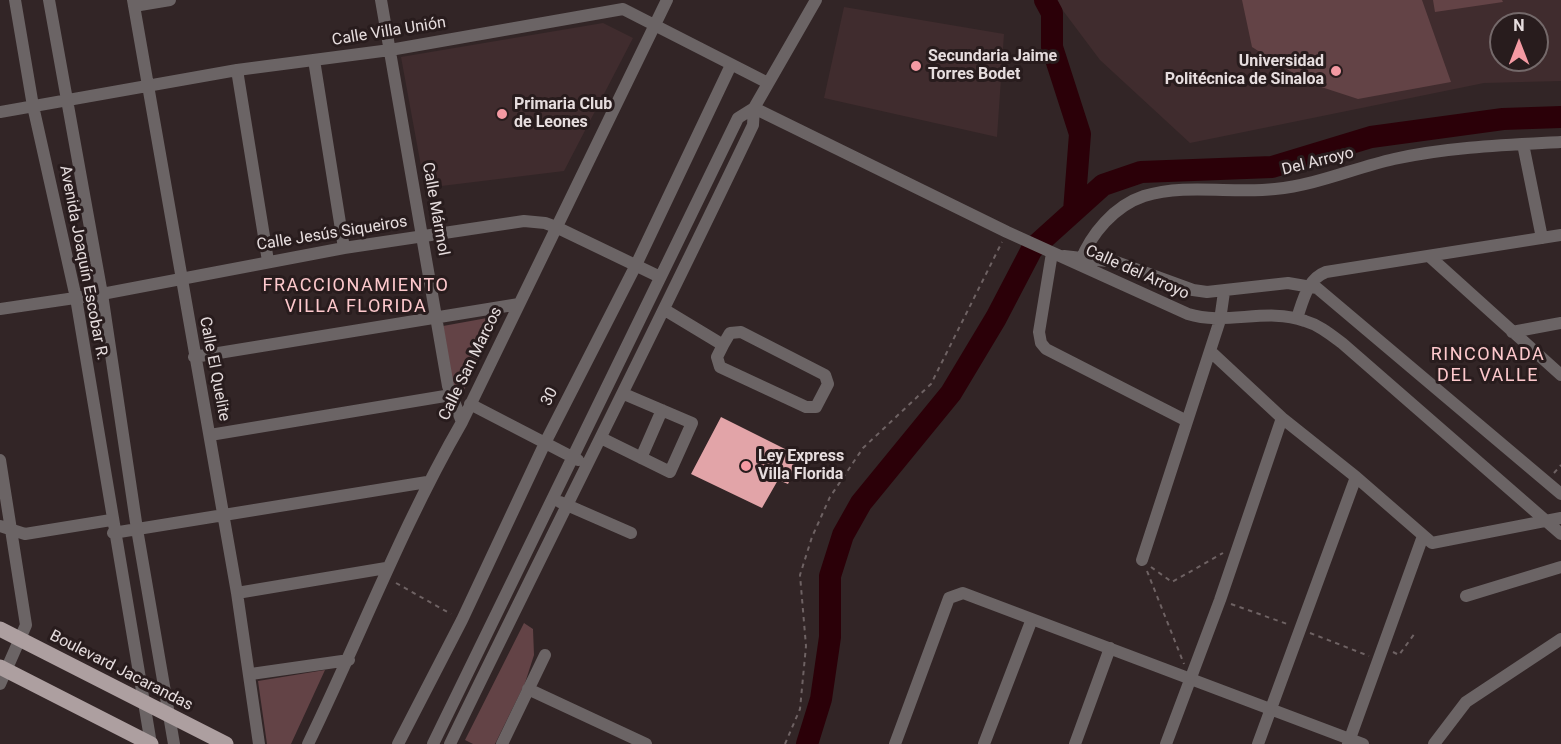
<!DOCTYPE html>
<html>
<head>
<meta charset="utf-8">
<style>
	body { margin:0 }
	#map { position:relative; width:1561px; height:744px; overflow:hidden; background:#322526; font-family:Roboto,sans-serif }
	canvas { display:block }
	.north { position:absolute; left:1489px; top:12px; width:60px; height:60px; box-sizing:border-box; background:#281c1d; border:2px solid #74696a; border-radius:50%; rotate:0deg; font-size:16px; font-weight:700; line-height:24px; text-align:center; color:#e6ddde }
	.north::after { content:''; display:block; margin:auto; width:21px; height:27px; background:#f49aa3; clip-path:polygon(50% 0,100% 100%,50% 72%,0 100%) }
</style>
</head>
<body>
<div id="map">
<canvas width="1561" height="744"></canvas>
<div class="north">N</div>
</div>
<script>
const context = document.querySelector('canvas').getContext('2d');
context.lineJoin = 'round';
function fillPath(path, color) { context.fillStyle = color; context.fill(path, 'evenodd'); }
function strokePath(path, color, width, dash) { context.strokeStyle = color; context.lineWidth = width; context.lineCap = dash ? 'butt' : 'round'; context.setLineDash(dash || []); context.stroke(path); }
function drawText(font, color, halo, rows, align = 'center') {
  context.font = font + ' Roboto,sans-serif'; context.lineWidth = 6; context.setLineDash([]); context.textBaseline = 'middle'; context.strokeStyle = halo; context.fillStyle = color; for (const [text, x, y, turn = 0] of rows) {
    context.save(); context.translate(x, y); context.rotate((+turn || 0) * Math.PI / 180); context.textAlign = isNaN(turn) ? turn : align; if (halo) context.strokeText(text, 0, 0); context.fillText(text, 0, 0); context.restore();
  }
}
fillPath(new Path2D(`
	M1055 0H1561V81L1484 83 1190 143 1100 60ZM1501 24H1537V60H1501Z
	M844 7 1004 34 997 137 824 98Z
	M603 23 633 38 564 171 425 188 401 57Z`), '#402c2e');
fillPath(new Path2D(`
	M1242 0H1422L1451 82 1358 99 1309 83 1252 47Z
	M1433 0H1502L1503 2 1435 12Z
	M498 316 464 390 453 388 443 326Z
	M524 623 533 629 534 655 525 683 495 744H473L465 740Z
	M325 670 291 744H267L258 681Z`), '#634346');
strokePath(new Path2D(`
	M1045 0 1052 13V47L1080 134 1074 211
	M807 744 821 699 830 637V576L843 535 861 503 951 393 996 318 1032 249 1103 185 1141 172 1272 167 1371 137 1503 119 1561 117`), '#2b0008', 22);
fillPath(new Path2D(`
	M721 417 801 457 788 484 778 480 762 508 691 474Z`), '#e2a4a8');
strokePath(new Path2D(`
	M1554 473 1561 465
	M1151 567 1172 582 1223 553
	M1147 571 1184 664
	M396 583 451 614
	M1231 604 1290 625
	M1310 633 1369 656
	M1393 652 1399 655 1415 633
	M785 744 800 709 806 646 800 575 812 537 830 497 863 448 931 384 1002 242`), '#6e6263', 2, [4.5, 4.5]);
strokePath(new Path2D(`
	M15 0 33 106 76 298 151 744
	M49 0 102 294 137 529 174 744
	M133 0 237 593 259 744
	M381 0 448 386 462 422
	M134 6 170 0
	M314 60 344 248
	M237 70 268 261
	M754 108 1007 232 1188 314C1226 326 1267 307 1305 321 1319 325 1330 334 1342 343L1561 534
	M0 112 237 70 390 50 623 9 768 83
	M1523 144 1542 238
	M1052 253 1039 332 1041 343 1046 349 1187 421
	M1064 256 1116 262 1193 290 1207 292 1288 283 1317 288 1561 494
	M1429 256 1561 375
	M1080 262C1091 234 1114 206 1144 196 1186 183 1233 194 1275 189 1317 185 1354 168 1394 159 1449 147 1505 145 1561 142
	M0 309 102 294 344 248 524 221 545 223 556 227 660 277
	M665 310 723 345 730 333 741 332 825 375 828 384 816 407H806L720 367 717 357 723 345
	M1297 318C1303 301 1307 279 1326 272L1561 235
	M1512 332 1561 323
	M1210 351 1282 418 1356 477 1432 543 1561 518
	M194 357 519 304
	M470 404 578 460
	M210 435 451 395
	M601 438 670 472 692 423 624 394
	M641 458 662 410
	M0 460 26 625 0 684
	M560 502 631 533
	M0 526 25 534 111 520
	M113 533 427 482
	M1142 560 1220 320 1224 292
	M237 593 386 568
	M1466 596 1561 567
	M251 674 349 660
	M528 689 646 744
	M308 744C360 637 402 526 462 422L667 0
	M398 744 462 620 545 443 636 265 731 65
	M433 744 738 118 754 108
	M450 744C550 537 654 333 753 125L754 108 816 0
	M502 744 545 655
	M895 744 949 598 963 593 1363 744
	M984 744 1032 619
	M1075 744 1110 648
	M1166 744 1220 600 1282 418
	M1258 744 1356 477
	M1348 744 1423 536
	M1434 744 1466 702 1561 639`), '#6b6465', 12);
strokePath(new Path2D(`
	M0 629 226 744
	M0 667 151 744`), '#ad9fa0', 15);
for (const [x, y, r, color] of [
	[916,66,6,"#f49aa3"],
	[1336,71,6,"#f49aa3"],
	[502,114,6,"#f49aa3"],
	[746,466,6,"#f49aa3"]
]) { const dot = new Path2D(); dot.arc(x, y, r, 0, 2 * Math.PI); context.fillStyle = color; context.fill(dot); strokePath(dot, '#281c1d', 2); }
drawText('16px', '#e6ddde', '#281c1d', [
	["Calle Villa Unión",389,32,-9],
	["Del Arroyo",1318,162,-14],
	["Calle Mármol",435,209,80],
	["Calle Jesús Siqueiros",332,234,-9],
	["Avenida Joaquín Escobar R.",83,263,79],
	["Calle del Arroyo",1137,273,24],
	["Calle San Marcos",471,364,-64],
	["Calle El Quelite",214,369,79],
	["30",550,397,-63],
	["Boulevard Jacarandas",121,671,27]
]);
drawText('bold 16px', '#e6ddde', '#281c1d', [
	["Secundaria Jaime",928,57],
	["Torres Bodet",928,75],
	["Universidad",1324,62,"right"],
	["Politécnica de Sinaloa",1324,80,"right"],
	["Primaria Club",514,105],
	["de Leones",514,123],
	["Ley Express",758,457],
	["Villa Florida",758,475]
], 'left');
context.letterSpacing = '1.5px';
drawText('18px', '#fec9cd', '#281c1d', [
	["FRACCIONAMIENTO",356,286],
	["VILLA FLORIDA",356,307],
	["RINCONADA",1488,355],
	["DEL VALLE",1488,376]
]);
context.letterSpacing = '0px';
</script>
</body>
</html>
